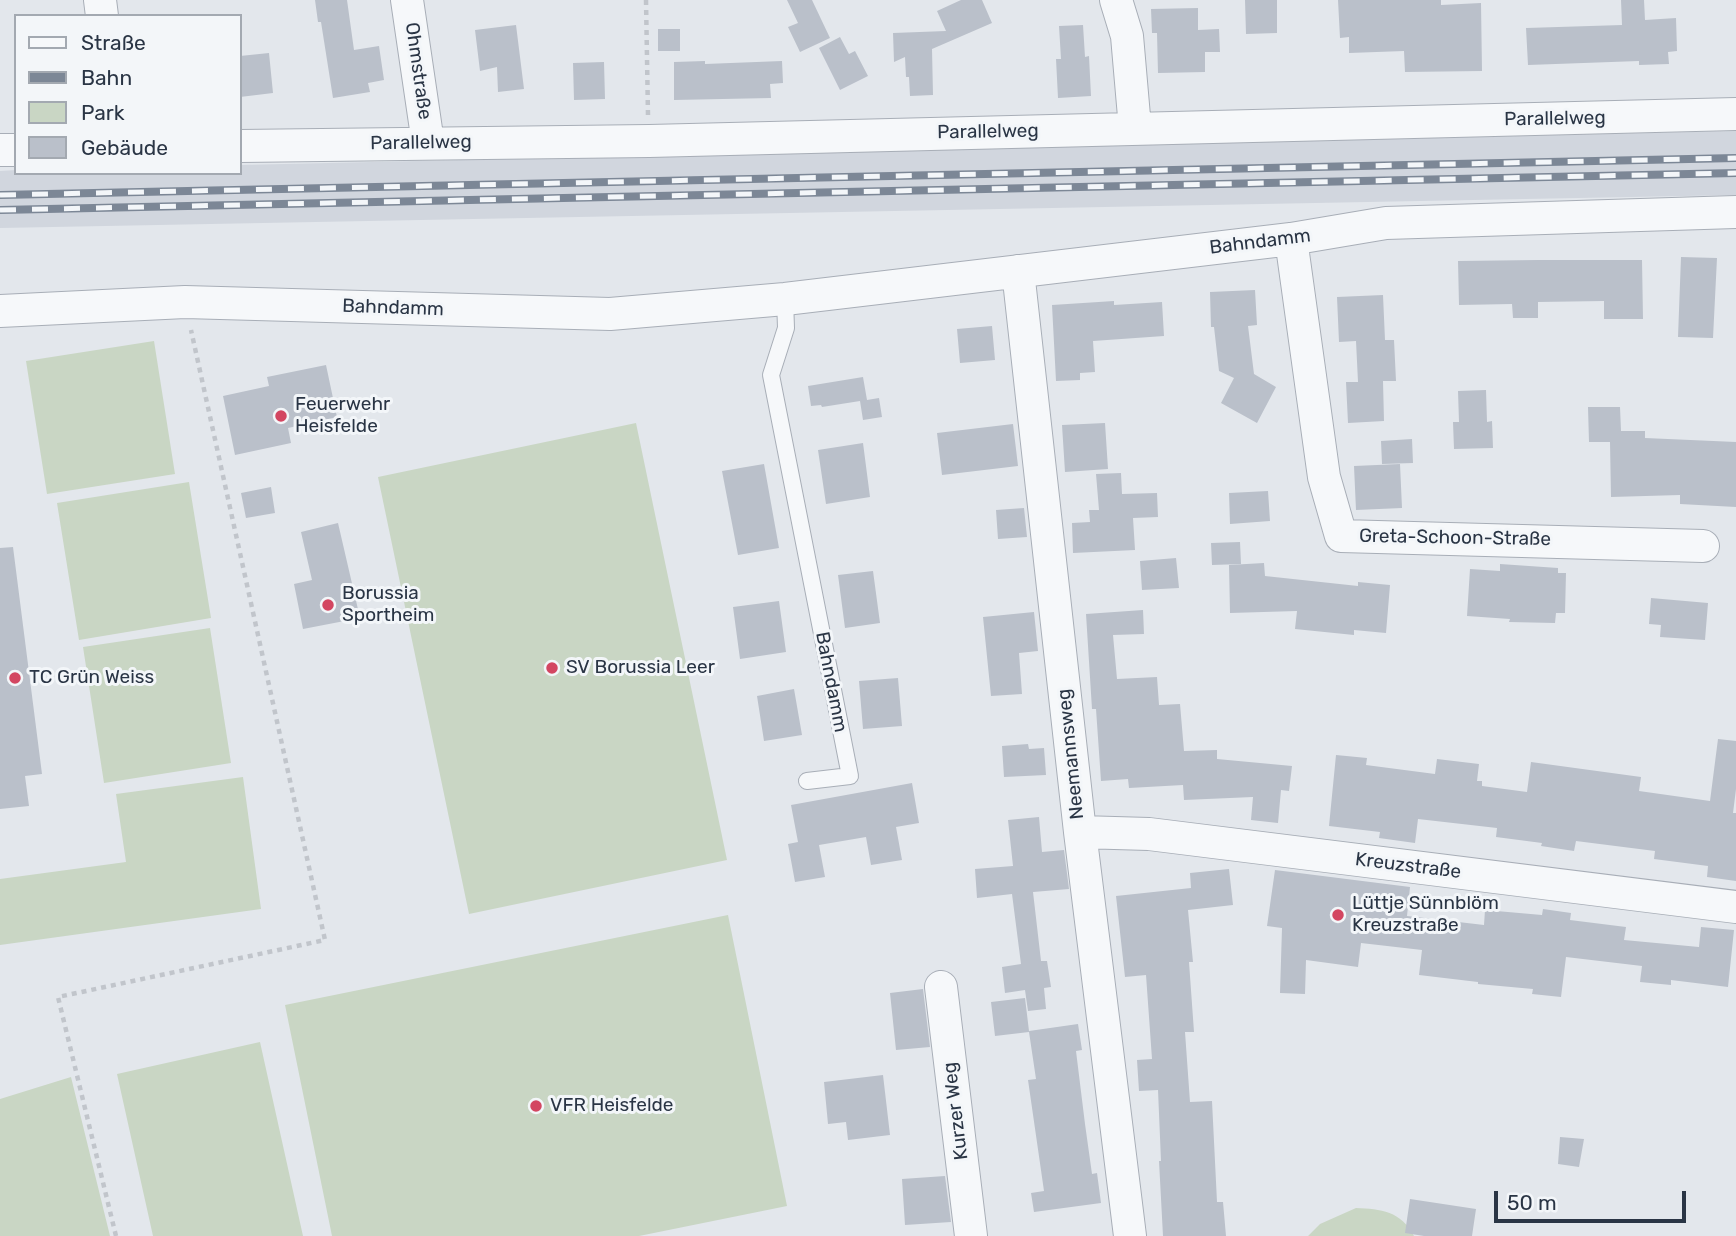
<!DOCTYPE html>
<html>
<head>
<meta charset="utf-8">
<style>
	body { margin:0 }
	#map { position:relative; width:1736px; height:1236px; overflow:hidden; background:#e3e7ec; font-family:Rubik,sans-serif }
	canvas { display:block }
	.legend { position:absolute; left:14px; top:14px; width:228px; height:161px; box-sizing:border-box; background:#f3f6f9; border:2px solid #a3a9b1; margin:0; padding:9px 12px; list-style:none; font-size:21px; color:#2a3545 }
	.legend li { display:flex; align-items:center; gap:14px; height:35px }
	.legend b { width:35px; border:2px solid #a3a9b1 }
	.scale { position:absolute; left:1494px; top:1191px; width:192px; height:32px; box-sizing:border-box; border:4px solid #2a3545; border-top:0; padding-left:9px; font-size:21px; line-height:24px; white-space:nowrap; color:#2a3545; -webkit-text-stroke:5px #f3f6f9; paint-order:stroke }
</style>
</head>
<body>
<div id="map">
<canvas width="1736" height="1236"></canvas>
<ul class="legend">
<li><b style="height:9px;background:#f6f8fa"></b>Straße</li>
<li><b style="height:9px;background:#7c8796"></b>Bahn</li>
<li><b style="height:19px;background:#c9d6c4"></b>Park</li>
<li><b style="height:19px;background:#bac0ca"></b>Gebäude</li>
</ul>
<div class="scale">50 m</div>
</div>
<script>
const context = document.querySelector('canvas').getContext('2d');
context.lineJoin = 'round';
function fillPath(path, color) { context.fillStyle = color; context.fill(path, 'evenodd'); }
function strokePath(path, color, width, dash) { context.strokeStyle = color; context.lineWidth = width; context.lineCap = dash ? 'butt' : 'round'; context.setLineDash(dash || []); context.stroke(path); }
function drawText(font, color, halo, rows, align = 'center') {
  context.font = font + ' Rubik,sans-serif'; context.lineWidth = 6; context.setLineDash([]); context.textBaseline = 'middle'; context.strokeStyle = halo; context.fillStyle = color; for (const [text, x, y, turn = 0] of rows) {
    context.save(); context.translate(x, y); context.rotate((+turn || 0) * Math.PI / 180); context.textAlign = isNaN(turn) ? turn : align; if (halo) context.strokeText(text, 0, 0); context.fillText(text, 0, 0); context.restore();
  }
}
fillPath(new Path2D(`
	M1736 131V195L0 228V171L16 170V173H240V165Z`), '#d1d6de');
fillPath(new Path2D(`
	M154 341 175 474 47 494 26 361Z
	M636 423 727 860 469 914 378 477Z
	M189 482 211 618 79 640 57 503Z
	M210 628 231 763 104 783 83 647Z
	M243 777 261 909 0 945V879L126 862 116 794Z
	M728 915 787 1206 639 1236H332L285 1005Z
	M260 1042 303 1236H153L117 1074Z
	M71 1077 110 1236H0V1099Z
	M1356 1208C1381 1209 1401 1211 1414 1236H1308L1320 1224Z`), '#c9d6c4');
fillPath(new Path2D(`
	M315 0H347L354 50 379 46 384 80 368 83 370 92 333 98 321 22H318Z
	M787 0H812L830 38 800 52 788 27 798 23Z
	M961 0H982L992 23 932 49 933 95 910 96 909 77H906L905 57 894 62 893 33 946 31 937 11Z
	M1245 0H1277V33L1246 34Z
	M1338 0H1441V5L1481 3 1482 71 1405 72 1404 51 1349 53V37L1340 38Z
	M1621 0H1644L1645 20 1676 18 1677 51 1668 52 1669 64 1639 65V61L1528 65 1526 28 1622 25Z
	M1198 8V30L1219 29 1220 52H1205V72L1158 73 1157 33H1152L1151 9Z
	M516 25 524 89 498 92 497 67 480 71 475 30Z
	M1083 25 1085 57 1089 56 1091 96 1058 98 1056 59H1061L1059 26Z
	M658 29H680V51H658Z
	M840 37 849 54 855 51 868 76 840 90 819 48Z
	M269 53 273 93 240 97V56Z
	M705 61V64L782 61 783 83 770 84 771 98 674 100V62Z
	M604 62 605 99 574 100 573 63Z
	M1681 257 1717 258 1713 338 1678 337Z
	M1538 260H1642L1643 319H1604V301L1538 302V318H1513L1512 304 1459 305 1458 261Z
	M1255 290 1257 325 1248 326 1254 374 1276 387 1257 423 1221 403 1234 378 1219 371 1214 327H1211L1210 292Z
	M1383 295 1385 340H1394L1396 381H1383L1384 421 1348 423 1346 382H1358L1356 341 1339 342 1337 297Z
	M1114 301V305L1162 302 1164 336 1093 341 1095 372 1080 373V380L1056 381 1052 305Z
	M992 326 995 360 960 363 957 329Z
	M326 365 337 417 288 428 291 443 235 455 223 396 269 386 267 377Z
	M863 377 867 400 879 398 882 417 863 420 860 401 822 407 821 405 811 406 808 386Z
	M1486 390 1487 422 1492 421 1493 448 1454 449 1453 422H1459L1458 391Z
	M1588 407H1620L1621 431H1645V438L1736 442V507L1680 504V495L1611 497 1610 442H1589Z
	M1105 423 1108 469 1065 472 1062 425Z
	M1013 424 1018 466 942 475 937 433Z
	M1412 439 1413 463 1382 464 1381 441Z
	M863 443 870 497 826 504 818 450Z
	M764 464 779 548 738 555 722 471Z
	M1400 464 1402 508 1356 510 1354 466Z
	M1121 473 1122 494 1157 493 1158 517 1133 518 1135 550 1073 553 1072 523 1090 522 1089 510H1099L1096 474Z
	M271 487 275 513 246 518 241 493Z
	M1268 491 1270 521 1230 524 1229 493Z
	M1024 508 1027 537 998 539 996 510Z
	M338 523 360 618 303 629 294 584 312 580 301 532Z
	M1240 542 1241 564 1212 565 1211 543Z
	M13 547 42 774 25 776 29 806 0 809V548Z
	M1176 558 1179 588 1142 590 1140 561Z
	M1264 563 1265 576 1358 586V582L1390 585 1386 633 1354 630V635L1295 629 1297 611 1230 613 1229 565Z
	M1500 564 1558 568V573H1566L1565 613H1556L1555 623 1509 622 1510 619 1467 616 1470 569 1500 571Z
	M873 571 880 623 845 628 838 575Z
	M1651 598 1708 603 1705 640 1660 637 1661 625 1649 624Z
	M779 601 786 652 740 659 733 607Z
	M1143 610 1144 634 1113 635 1117 679 1157 677 1159 705 1180 704 1184 751 1217 750V759L1292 766 1289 791 1281 790 1278 823 1251 820 1253 797 1184 800 1183 785 1129 788 1128 779 1101 781 1096 709H1092L1086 614Z
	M1034 612 1038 651 1019 653 1022 694 991 696 983 617Z
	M898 678 902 726 863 729 859 681Z
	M794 689 802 735 764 741 757 696Z
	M1718 739 1736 741V789L1733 813H1736V881L1707 877 1708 866 1654 859 1655 851 1576 841 1574 851 1541 846 1542 843 1496 837 1497 828 1418 819 1415 843 1379 838 1380 832 1329 826 1336 755 1367 758 1366 765 1435 774 1437 759 1479 764 1477 781H1482V786L1527 792 1531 762 1641 777 1639 791 1710 801Z
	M1028 744 1029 749 1044 748 1046 775 1004 777 1002 746Z
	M912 783 919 823 896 827 902 860 871 865 866 837 819 845 825 877 795 882 788 844 798 842 791 805Z
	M1039 817 1042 852 1064 850 1069 889 1033 892 1041 961H1047L1051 987 1044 988 1046 1009 1028 1011 1025 990 1005 993 1002 967 1021 964 1012 894 977 898 975 869 1013 866 1008 820Z
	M1229 869 1233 905 1188 910 1193 962H1189L1194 1032H1185L1190 1102 1212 1101 1217 1202H1223L1226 1236H1163L1159 1161H1161L1158 1090 1139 1091 1137 1060 1152 1059 1146 975 1125 977 1116 896 1191 888 1190 873Z
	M1275 870 1410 887 1407 916 1484 925 1485 910 1542 915 1543 909 1571 913 1570 920 1626 927 1624 940 1699 947 1701 927 1734 930 1728 987 1671 980V985L1640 982 1642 966 1566 957 1561 997 1532 994 1533 989 1478 984V982L1419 975 1422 950 1361 943 1358 967 1306 960 1305 994 1280 993 1282 928 1267 926Z
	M923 989 930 1047 896 1050 890 993Z
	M1025 998 1029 1031 1078 1024 1082 1050 1076 1051 1085 1124 1092 1174 1097 1173 1101 1203 1034 1212 1031 1193 1044 1191 1028 1080 1036 1079 1029 1032 995 1036 991 1002Z
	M883 1075 890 1135 848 1140 846 1122 828 1124 824 1082Z
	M1560 1137 1584 1139 1579 1167 1558 1164Z
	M945 1176 951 1222 905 1225 902 1179Z
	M1410 1199 1476 1209 1472 1236H1424L1405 1233Z`), '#bac0ca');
const service = new Path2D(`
	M785 299 786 328 771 375 850 776 807 781`);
const minor = new Path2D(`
	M100 0 102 16
	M407 0 428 143
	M1116 0 1127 36 1135 128
	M240 146 649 141 1736 114
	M0 150H16
	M1291 239 1324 477 1341 536 1703 546
	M1018 271 1080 832 1130 1236
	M0 311 185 302 610 314 785 299 1291 239 1386 223 1736 212
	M1080 832 1149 834 1736 907
	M941 987 971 1236`);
strokePath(service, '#a8aeb7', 18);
strokePath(minor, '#a8aeb7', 34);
strokePath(new Path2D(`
	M646 0 648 115
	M116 1236 58 997 325 940 191 330`), '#c1c5cb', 4.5, [5, 5]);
strokePath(service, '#f6f8fa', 16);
strokePath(minor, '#f6f8fa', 32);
const rail = new Path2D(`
	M0 195 1736 158
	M0 210 1736 173`);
strokePath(rail, '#7c8796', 8);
strokePath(rail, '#f3f6f9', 5, [16]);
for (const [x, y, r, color] of [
	[281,416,7,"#d34661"],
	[328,605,7,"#d34661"],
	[552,668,7,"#d34661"],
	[15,678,7,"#d34661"],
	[1338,915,7,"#d34661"],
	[536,1106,7,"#d34661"]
]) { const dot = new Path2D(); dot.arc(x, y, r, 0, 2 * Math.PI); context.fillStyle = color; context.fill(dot); strokePath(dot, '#f3f6f9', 2.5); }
drawText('19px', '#2a3545', '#f3f6f9', [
	["Ohmstraße",418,71,82],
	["Parallelweg",1555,119,-1],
	["Parallelweg",988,132,-1],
	["Parallelweg",421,143,-1],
	["Bahndamm",1260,242,-7],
	["Bahndamm",393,308,2],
	["Greta-Schoon-Straße",1455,538,1],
	["Bahndamm",831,682,79],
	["Neemannsweg",1071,754,-96],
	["Kreuzstraße",1408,866,7],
	["Kurzer Weg",956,1111,-97]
]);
drawText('19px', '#2a3545', '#f3f6f9', [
	["Feuerwehr",295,405],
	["Heisfelde",295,427],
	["Borussia",342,594],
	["Sportheim",342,616],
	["SV Borussia Leer",566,668],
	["TC Grün Weiss",29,678],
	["Lüttje Sünnblöm",1352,904],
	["Kreuzstraße",1352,926],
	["VFR Heisfelde",550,1106]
], 'left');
</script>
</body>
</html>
